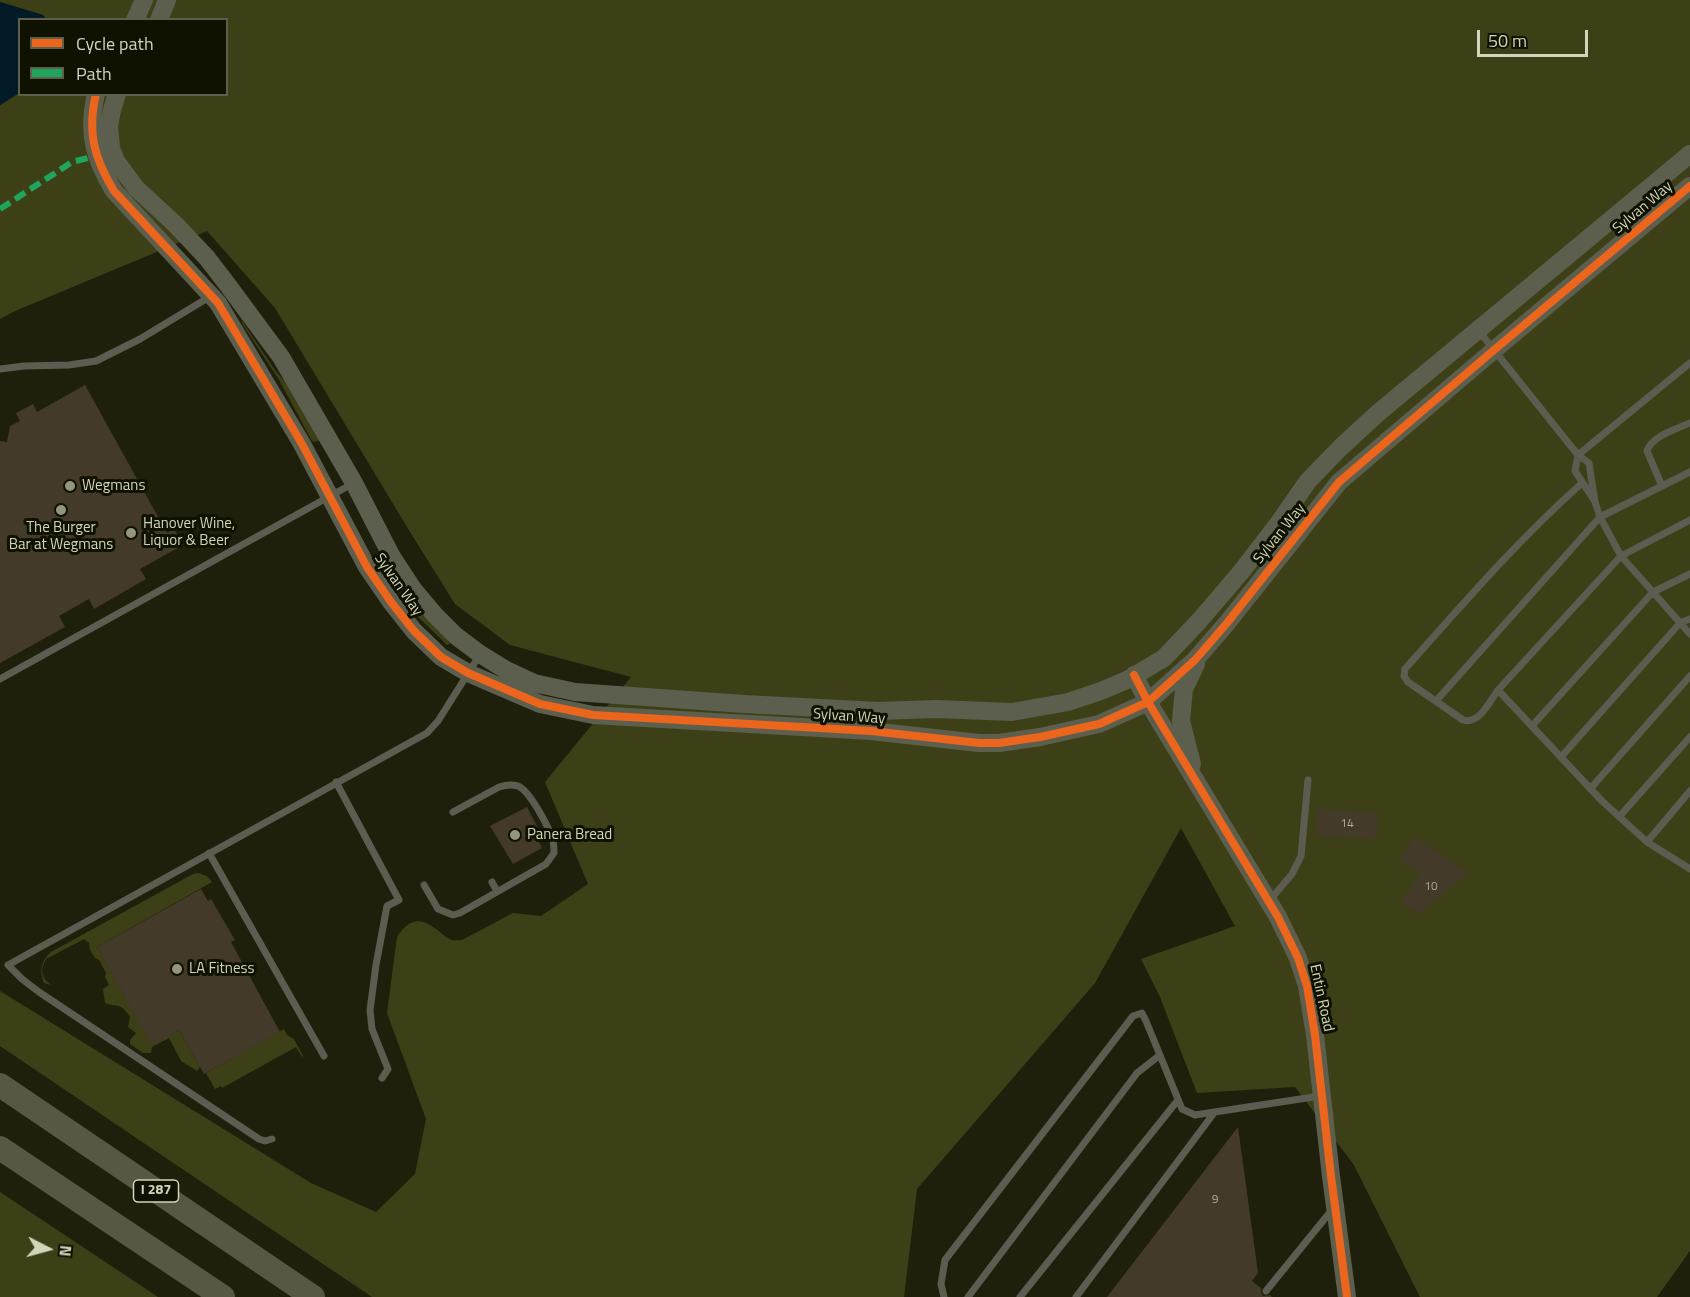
<!DOCTYPE html>
<html>
<head>
<meta charset="utf-8">
<style>
	body { margin:0 }
	#map { position:relative; width:1690px; height:1297px; overflow:hidden; background:#1f200b; font-family:"Titillium Web",sans-serif }
	canvas { display:block }
	.legend { position:absolute; left:18px; top:18px; width:210px; height:78px; box-sizing:border-box; background:#0f1101; border:2px solid #5d5f4b; margin:0; padding:8px 10px; list-style:none; font-size:18px; color:#d1d5ba }
	.legend li { display:flex; align-items:center; gap:12px; height:30px }
	.legend b { width:30px; border:2px solid #5d5f4b }
	.north { position:absolute; left:18px; top:1219px; width:60px; height:60px; -webkit-text-stroke:4px #0f1101; paint-order:stroke; rotate:96deg; font-size:16px; font-weight:700; line-height:24px; text-align:center; color:#d1d5ba }
	.north::after { content:''; display:block; margin:auto; width:21px; height:27px; background:#d1d5ba; clip-path:polygon(50% 0,100% 100%,50% 72%,0 100%) }
	.scale { position:absolute; left:1477px; top:30px; width:111px; height:27px; box-sizing:border-box; border:3px solid #d1d5ba; border-top:0; padding-left:8px; font-size:18px; line-height:21px; white-space:nowrap; color:#d1d5ba; -webkit-text-stroke:4px #0f1101; paint-order:stroke }
</style>
</head>
<body>
<div id="map">
<canvas width="1690" height="1297"></canvas>
<ul class="legend">
<li><b style="height:8px;background:#eb651d"></b>Cycle path</li>
<li><b style="height:8px;background:#20a55d"></b>Path</li>
</ul>
<div class="north">N</div>
<div class="scale">50 m</div>
</div>
<script>
const context = document.querySelector('canvas').getContext('2d');
context.lineJoin = 'round';
function fillPath(path, color) { context.fillStyle = color; context.fill(path, 'evenodd'); }
function strokePath(path, color, width, dash) { context.strokeStyle = color; context.lineWidth = width; context.lineCap = dash ? 'butt' : 'round'; context.setLineDash(dash || []); context.stroke(path); }
function drawText(font, color, halo, rows, align = 'center') {
  context.font = font + ' "Titillium Web",sans-serif'; context.lineWidth = 6; context.setLineDash([]); context.textBaseline = 'middle'; context.strokeStyle = halo; context.fillStyle = color; for (const [text, x, y, turn = 0] of rows) {
    context.save(); context.translate(x, y); context.rotate((+turn || 0) * Math.PI / 180); context.textAlign = isNaN(turn) ? turn : align; if (halo) context.strokeText(text, 0, 0); context.fillText(text, 0, 0); context.restore();
  }
}
fillPath(new Path2D(`
	M0 0H1690V1251L1657 1297H1420L1354 1165 1295 1087 1197 1093 1160 997 1141 959 1235 926 1181 828 1095 983 917 1189 904 1297H372L0 1046V991L311 1183 376 1212 415 1174 426 1119 387 1013 397 937C411 916 422 918 440 932 443 935 448 939 452 940 455 941 458 940 462 940L513 913 541 916 588 884 545 782 631 677 510 645 455 604 407 527 275 308 207 231 15 311 0 319V105L19 93 226 94V20L46 19 43 15 0 2Z
	M242 321 275 370 286 383 320 440 314 442 312 441 279 380 241 322Z
	M358 522 389 577 414 599 450 643V644L447 645 417 616 395 588Z
	M198 873 207 876 212 882 97 947 152 1045 179 1030 200 1067 197 1071 181 1061 169 1038 152 1047 151 1053H143L130 1044V1040L136 1033 128 1027 130 1017C120 1001 117 1008 105 1003L103 989 109 985 105 977 106 973 99 960 95 958 90 950 89 943 84 939 46 959C40 969 41 978 51 985L44 983C39 971 41 961 51 952L193 874Z
	M284 1029 287 1035 294 1039 303 1056 302 1057 296 1047 222 1088 221 1086 215 1089 206 1073Z
	M0 1192 158 1297H0Z`), '#3d4017');
fillPath(new Path2D(`
	M0 2 43 15 46 19 20 20 19 93 0 105Z`), '#031b26');
fillPath(new Path2D(`
	M85 385 167 533 174 529 183 545 140 569 146 579 94 609 89 599 59 616 65 627 0 663V441L7 442 10 426 20 421 16 413 33 404 37 412Z
	M527 807 538 828 533 831 542 848 513 864 490 826Z
	M1318 809 1378 813 1376 839 1316 835Z
	M1414 837 1468 873 1425 909 1422 915 1401 901 1420 873 1398 858 1408 848Z
	M201 889 208 901 211 899 235 940 231 942 280 1032 204 1074 179 1030 152 1046 97 947Z
	M1238 1127 1258 1273 1252 1281 1261 1288V1292L1263 1296 1270 1295 1272 1297H1107Z`), '#433a29');
strokePath(new Path2D(`
	M1478 330 1578 455 1589 463 1595 502 1600 517 1621 556 1690 634
	M0 369 24 366 69 365 96 361 140 339 211 296
	M1582 483C1518 540 1462 605 1405 669L1404 676 1408 682 1463 720C1479 725 1490 701 1498 690L1602 801 1647 842 1690 869
	M1662 486 1647 451C1652 436 1676 429 1690 423
	M1594 500 1575 471 1578 455 1690 363
	M0 679 352 484
	M1498 690 1621 556 1690 520
	M1436 701 1600 517 1690 472
	M1532 726 1653 592 1690 574
	M1561 757 1680 623 1690 619
	M336 782 399 900 387 906 376 965 370 1010 372 1029 388 1069 382 1078
	M1590 789 1690 676
	M1619 817 1690 737
	M1647 842 1690 791
	M209 853 324 1056
	M492 882 497 891
	M424 885 438 909 453 915 460 913 546 864 554 853C554 848 554 843 552 838 548 826 530 791 518 786 512 784 505 785 499 787L453 812
	M1270 900 1292 874 1301 856 1308 780
	M272 1139 265 1141 259 1139 39 992 22 979 8 965 427 733 438 721 479 656
	M1266 1291 1331 1211
	M944 1297 941 1284 945 1260 1133 1016 1142 1013 1146 1021 1182 1109 1195 1115 1320 1096
	M968 1297 1137 1073 1160 1055
	M1020 1297 1178 1100
	M1076 1297 1214 1113`), '#5c5d50', 7);
strokePath(new Path2D(`
	M135 20 144 0
	M159 20 167 0
	M96 94C87 132 94 158 114 191L218 303 302 444 367 567 391 602 414 631 441 657 468 673 540 704 593 715 871 731 979 743H999L1040 737 1099 724 1148 702 1195 660 1227 623 1339 482 1494 350 1690 186
	M117 94 112 110 109 126 111 148 116 161 136 188 176 225 207 258 227 284 281 357 354 483 392 557 413 589 434 614 456 636 480 654 506 670 534 683 575 692 744 704 878 711 936 709 1012 712 1068 702 1101 691 1129 679 1164 658 1200 620 1241 572 1278 524 1308 481 1341 447 1378 413 1690 154
	M1134 675 1148 702 1278 917 1298 958 1307 986 1315 1035 1331 1176 1347 1297
	M1192 764 1181 721 1184 689 1196 664`), '#5d5f4e', 18);
strokePath(new Path2D(`
	M0 1085 313 1297
	M0 1148 223 1297`), '#565844', 24);
strokePath(new Path2D(`
	M0 209 72 162 96 156`), '#20a55d', 6, [12, 6]);
strokePath(new Path2D(`
	M96 94C87 132 94 158 114 191L218 303 302 444 367 567 391 602 414 631 441 657 468 673 540 704 593 715 871 731 979 743H999L1040 737 1099 724 1148 702 1195 660 1227 623 1339 482 1494 350 1690 186
	M1134 675 1148 702 1278 917 1298 958 1307 986 1315 1035 1331 1176 1347 1297`), '#eb651d', 8);
for (const [x, y, r, color] of [
	[70,486,6,"#93967d"],
	[61,510,6,"#93967d"],
	[131,533,6,"#93967d"],
	[515,835,6,"#93967d"],
	[177,969,6,"#93967d"]
]) { const dot = new Path2D(); dot.arc(x, y, r, 0, 2 * Math.PI); context.fillStyle = color; context.fill(dot); strokePath(dot, '#0f1101', 2); }
drawText('12px', '#aeae96', null, [
	["14",1347,824],
	["10",1431,887],
	["9",1215,1200]
]);
for (const [x, y, w] of [
	[156,1191,45]
]) { const box = new Path2D(); box.roundRect(x - w / 2, y - 11, w, 22, 4.5); context.fillStyle = '#0f1101'; context.fill(box); strokePath(box, '#d1d5ba', 1.5); }
drawText('bold 14px', '#d1d5ba', null, [
	["I 287",156,1191]
]);
drawText('15px', '#d1d5ba', '#0f1101', [
	["Sylvan Way",1643,208,-40],
	["Sylvan Way",1280,534,-51],
	["Sylvan Way",398,585,55],
	["Sylvan Way",849,717,4],
	["Entin Road",1321,998,78]
]);
drawText('15px', '#d1d5ba', '#0f1101', [
	["Wegmans",82,486],
	["Hanover Wine,",143,524],
	["Liquor & Beer",143,541],
	["The Burger",61,528,"center"],
	["Bar at Wegmans",61,545,"center"],
	["Panera Bread",527,835],
	["LA Fitness",189,969]
], 'left');
</script>
</body>
</html>
